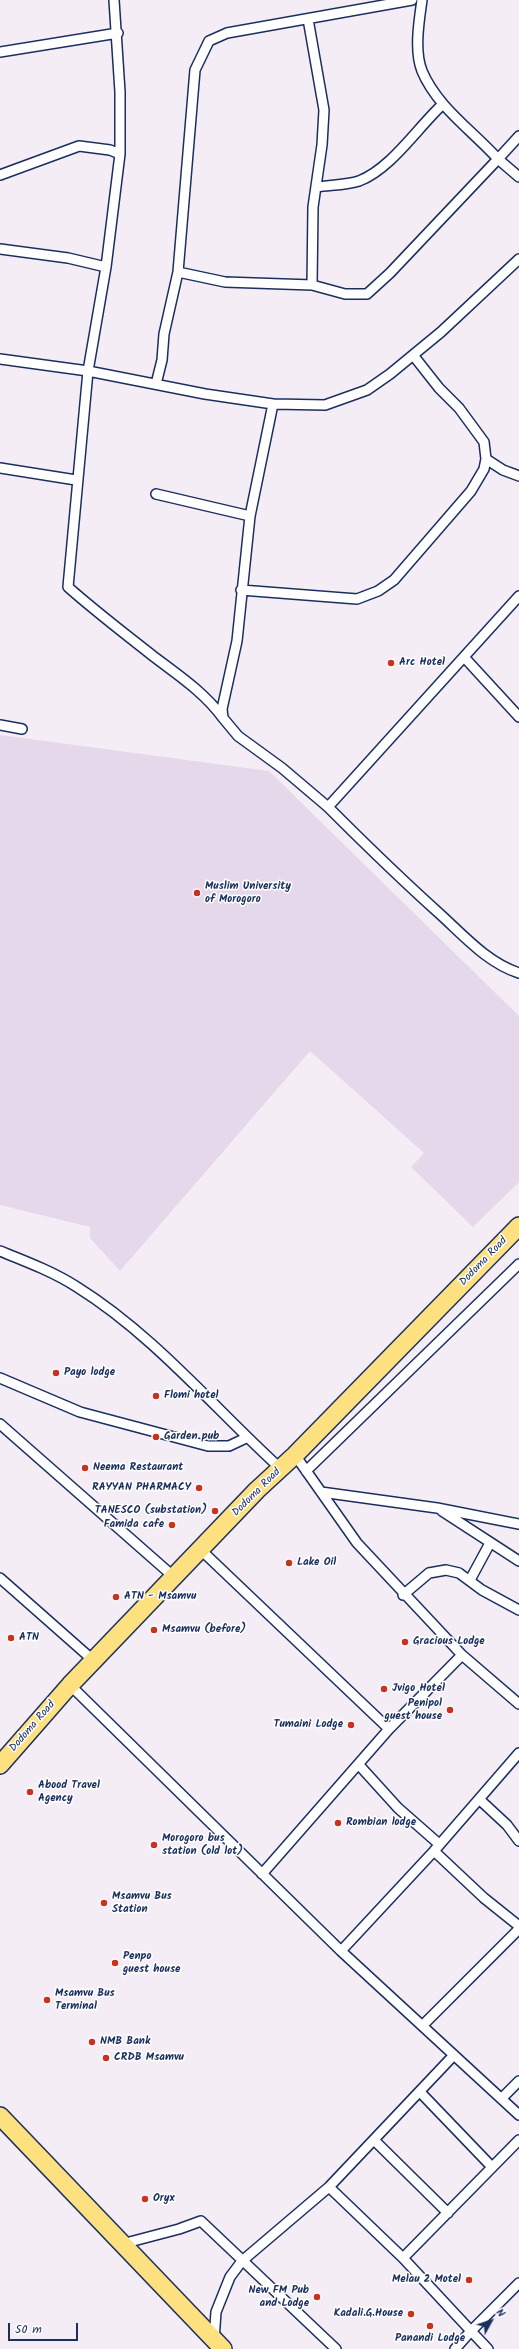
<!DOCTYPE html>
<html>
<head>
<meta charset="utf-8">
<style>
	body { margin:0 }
	#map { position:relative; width:519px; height:2349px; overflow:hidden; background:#f4edf6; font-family:Kalam,sans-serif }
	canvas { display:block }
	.north { position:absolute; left:471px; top:2301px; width:40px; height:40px; -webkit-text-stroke:3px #fff; paint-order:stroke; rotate:50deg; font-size:11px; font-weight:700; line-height:16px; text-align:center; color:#1b2f5e }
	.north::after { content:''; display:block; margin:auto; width:14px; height:18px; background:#1b2f5e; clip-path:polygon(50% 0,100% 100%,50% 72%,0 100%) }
	.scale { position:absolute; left:8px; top:2323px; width:70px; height:18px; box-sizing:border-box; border:2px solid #1b2f5e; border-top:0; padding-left:5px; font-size:12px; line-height:14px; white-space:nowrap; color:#1b2f5e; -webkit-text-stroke:3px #fff; paint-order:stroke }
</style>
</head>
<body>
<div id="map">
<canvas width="519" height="2349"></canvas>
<div class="north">N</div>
<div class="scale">50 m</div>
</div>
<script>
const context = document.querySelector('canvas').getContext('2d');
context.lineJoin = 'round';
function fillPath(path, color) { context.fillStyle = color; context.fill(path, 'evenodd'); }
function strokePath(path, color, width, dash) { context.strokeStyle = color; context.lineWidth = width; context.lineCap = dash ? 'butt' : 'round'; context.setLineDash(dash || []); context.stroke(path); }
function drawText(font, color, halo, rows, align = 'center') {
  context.font = font + ' Kalam,sans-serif'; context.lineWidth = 3; context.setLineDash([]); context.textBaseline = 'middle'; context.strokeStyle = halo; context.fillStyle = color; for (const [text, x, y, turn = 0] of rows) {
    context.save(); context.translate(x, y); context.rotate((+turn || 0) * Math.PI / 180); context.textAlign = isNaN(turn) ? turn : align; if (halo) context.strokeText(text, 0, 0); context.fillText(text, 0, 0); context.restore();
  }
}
fillPath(new Path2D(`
	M0 735 269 771 519 1016V1182L473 1227 411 1167 424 1153 310 1051 120 1271 90 1238V1227L0 1205Z`), '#e6d8eb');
const street = new Path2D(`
	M114 0 120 92V154L106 267 88 371 68 587C95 611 124 633 153 656 178 675 204 692 223 718
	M422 0C419 21 414 51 422 71 437 107 473 131 498 159L519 136
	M0 52 118 33
	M0 175 79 146 110 150 120 154
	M317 187C330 185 347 185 359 181 391 169 418 127 443 104
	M0 249 68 258 106 267
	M178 272 225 282 312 285 313 207 322 145 324 110 308 19
	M312 285 345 294H367L390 273 498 159 519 177
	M0 359 88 371 205 394 273 404 325 405 367 390 390 374 441 332 519 259
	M156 384 162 360 164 334 178 272 195 70 209 41 227 33 412 0
	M273 404 250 516 237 641 222 709 223 718 238 736 282 768 328 807
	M486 459 503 470 519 476
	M0 468 76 480
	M156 494 250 516
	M241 590 357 599 378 591 394 580 471 491 484 469 486 459 484 442 459 408 439 388 413 355
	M519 596 328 807C365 844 402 880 441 915 465 937 488 963 519 973
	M464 657 519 717
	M0 725 22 729
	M0 1251C25 1261 54 1272 77 1287 154 1335 214 1408 281 1469
	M0 1378 80 1412 208 1446H229L246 1438
	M0 1424 174 1577
	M295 1455 357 1543 462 1655 519 1704
	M306 1471 519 1264
	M321 1492 437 1508 519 1524
	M442 1511 519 1561
	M201 1550 389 1729
	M0 1578 94 1661
	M470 1580 490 1543
	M403 1595 429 1573 446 1570 459 1573 482 1590 519 1610
	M70 1685 341 1951 519 2115
	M359 1765 398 1808 439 1844
	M479 1799 507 1825 519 1841
	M434 1851 484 1898 519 1926
	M262 1874 389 1729 462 1655
	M341 1951 434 1851 519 1753
	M423 2025 519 1929
	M420 2092 492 2167
	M502 2098 519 2081
	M374 2140 448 2213
	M329 2187 403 2258 471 2331 519 2283
	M122 2244 179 2229 201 2221 336 2349
	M403 2258 519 2140
	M214 2340 216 2312 230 2277 242 2261 329 2187 454 2055
	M455 2349 471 2331 488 2349`);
const highway = new Path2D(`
	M0 1765 70 1685 257 1490 295 1455 519 1226
	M0 2116 223 2349`);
strokePath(street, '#1b2f5e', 12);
strokePath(highway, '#1b2f5e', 20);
strokePath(street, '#fff', 9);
strokePath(highway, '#fde080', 17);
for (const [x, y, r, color] of [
	[391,663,4,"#c8321e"],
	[197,893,4,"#c8321e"],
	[56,1373,4,"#c8321e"],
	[156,1396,4,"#c8321e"],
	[156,1437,4,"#c8321e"],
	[85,1468,4,"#c8321e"],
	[199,1488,4,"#c8321e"],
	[215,1511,4,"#c8321e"],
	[172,1525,4,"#c8321e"],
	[289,1563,4,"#c8321e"],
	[116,1597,4,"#c8321e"],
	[154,1630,4,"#c8321e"],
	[11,1638,4,"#c8321e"],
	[405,1642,4,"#c8321e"],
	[384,1689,4,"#c8321e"],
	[450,1710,4,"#c8321e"],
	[351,1725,4,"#c8321e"],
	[30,1792,4,"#c8321e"],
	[338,1823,4,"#c8321e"],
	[154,1845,4,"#c8321e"],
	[104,1903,4,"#c8321e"],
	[115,1963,4,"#c8321e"],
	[47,2000,4,"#c8321e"],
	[92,2042,4,"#c8321e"],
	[106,2058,4,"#c8321e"],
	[145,2199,4,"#c8321e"],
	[469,2280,4,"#c8321e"],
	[317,2297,4,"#c8321e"],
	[411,2314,4,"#c8321e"],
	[430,2326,4,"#c8321e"]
]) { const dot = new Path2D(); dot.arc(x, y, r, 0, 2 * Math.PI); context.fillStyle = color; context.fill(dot); strokePath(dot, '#fff', 1.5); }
drawText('bold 11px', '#1b2f5e', '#fff', [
	["Arc Hotel",399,663],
	["Muslim University",205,887],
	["of Morogoro",205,900],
	["Payo lodge",64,1373],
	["Flomi hotel",164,1396],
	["Garden pub",164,1437],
	["Neema Restaurant",93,1468],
	["RAYYAN PHARMACY",191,1488,"right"],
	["TANESCO (substation)",207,1511,"right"],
	["Famida cafe",164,1525,"right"],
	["Lake Oil",297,1563],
	["ATN - Msamvu",124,1597],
	["Msamvu (before)",162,1630],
	["ATN",19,1638],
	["Gracious Lodge",413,1642],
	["Jvigo Hotel",392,1689],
	["Penipol",442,1704,"right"],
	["guest house",442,1717,"right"],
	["Tumaini Lodge",343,1725,"right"],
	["Abood Travel",38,1786],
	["Agency",38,1799],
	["Rombian lodge",346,1823],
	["Morogoro bus",162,1839],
	["station (old lot)",162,1852],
	["Msamvu Bus",112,1897],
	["Station",112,1910],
	["Penpo",123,1957],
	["guest house",123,1970],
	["Msamvu Bus",55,1994],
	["Terminal",55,2007],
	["NMB Bank",100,2042],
	["CRDB Msamvu",114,2058],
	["Oryx",153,2199],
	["Melau 2 Motel",461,2280,"right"],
	["New FM Pub",309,2291,"right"],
	["and Lodge",309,2304,"right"],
	["Kadali.G.House",403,2314,"right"],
	["Panandi Lodge",430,2339,"center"]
], 'left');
drawText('11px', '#1b2f5e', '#fff', [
	["Dodoma Road",484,1262,-46],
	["Dodoma Road",257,1493,-45],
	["Dodoma Road",33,1727,-49]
]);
</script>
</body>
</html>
